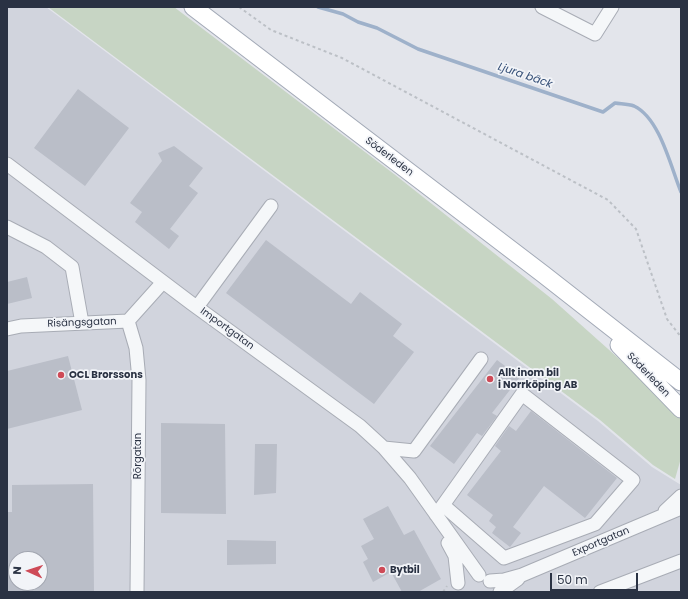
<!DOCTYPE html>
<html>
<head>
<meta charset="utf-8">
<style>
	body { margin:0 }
	#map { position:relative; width:688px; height:599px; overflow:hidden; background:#e3e5eb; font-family:Poppins,sans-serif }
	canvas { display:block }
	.frame { position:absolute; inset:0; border:8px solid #2a3243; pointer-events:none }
	.north { position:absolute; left:8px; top:551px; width:40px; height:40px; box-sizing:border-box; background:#f2f4f8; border:1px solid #a2a6b0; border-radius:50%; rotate:273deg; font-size:11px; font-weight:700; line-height:16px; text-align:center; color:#2a3243 }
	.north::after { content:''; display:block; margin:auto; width:14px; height:18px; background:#ce4a57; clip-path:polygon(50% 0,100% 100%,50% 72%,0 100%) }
	.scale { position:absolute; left:550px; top:573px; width:88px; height:18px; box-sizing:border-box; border:2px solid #2a3243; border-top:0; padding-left:5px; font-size:12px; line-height:14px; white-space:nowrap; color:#2a3243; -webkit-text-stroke:3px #f2f4f8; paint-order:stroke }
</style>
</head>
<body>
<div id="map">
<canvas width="688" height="599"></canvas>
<div class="frame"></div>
<div class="north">N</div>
<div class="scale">50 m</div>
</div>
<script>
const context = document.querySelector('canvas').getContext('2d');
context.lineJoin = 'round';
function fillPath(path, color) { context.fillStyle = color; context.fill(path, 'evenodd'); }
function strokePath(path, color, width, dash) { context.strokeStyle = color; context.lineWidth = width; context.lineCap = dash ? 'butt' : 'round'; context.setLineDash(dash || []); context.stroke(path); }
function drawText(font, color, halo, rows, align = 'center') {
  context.font = font + ' Poppins,sans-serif'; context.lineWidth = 3.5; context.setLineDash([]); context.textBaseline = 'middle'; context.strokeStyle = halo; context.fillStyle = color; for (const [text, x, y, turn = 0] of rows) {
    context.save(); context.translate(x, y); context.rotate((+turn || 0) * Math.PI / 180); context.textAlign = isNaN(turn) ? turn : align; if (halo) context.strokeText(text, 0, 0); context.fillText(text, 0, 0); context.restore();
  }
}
fillPath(new Path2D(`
	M7 7H46L598 421 652 467 681 485V592H7ZM16 559H40V583H16Z`), '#d1d4dd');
fillPath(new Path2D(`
	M48 7H174L394 174 552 299 681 414V458L675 479 653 465 600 420Z`), '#c7d5c4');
strokePath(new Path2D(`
	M318 7 343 14 358 22 377 28 418 49 603 112 615 103C621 104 628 104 634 106 660 118 671 168 681 192`), '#9eb1ca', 3.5);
fillPath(new Path2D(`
	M78 89 129 128 85 186 34 148Z
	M174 146 203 168 189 186 198 193 170 229 179 236 169 249 135 222 142 212 130 203 162 161 158 153Z
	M266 240 351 304 360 292 402 324 393 336 414 352 374 404 226 293Z
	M27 277 32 298 7 304V282Z
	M68 356 82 410 7 429V371Z
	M497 360 520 377 492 413 497 416 482 436 477 433 454 464 430 446Z
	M531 411 617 478 585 518 544 486 513 527 521 533 510 547 492 533 496 527 489 521 493 515 467 495 501 451 495 446 509 426 516 431Z
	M161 423 225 424 226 514 161 513Z
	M255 444H277L276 493 254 495Z
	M93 484 94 592H7V512H12V485ZM16 559H40V583H16Z
	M388 506 404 535 414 530 441 579 418 592H402L391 572 373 582 363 562 368 559 361 546 374 539 363 519Z
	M227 540 276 541V564L227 565Z`), '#babec8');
const minor = new Path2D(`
	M542 7 595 34 612 7
	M7 164 191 303 360 426 384 448 410 478 479 575
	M7 227 46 247 72 267 82 323
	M197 307 271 206
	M128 321 136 348 139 380 137 592
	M7 329 21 326 128 321 163 282
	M384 448 414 451 481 359
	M665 511 681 496
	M436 515 522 394 633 480 595 524 504 558 443 505
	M448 543 455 556 458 583
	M490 581 504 580 522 575 681 508
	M500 592 518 579
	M600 592 681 561`);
const major = new Path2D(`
	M193 7 543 274 681 382
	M619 345 681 409`);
strokePath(minor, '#a8acb5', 15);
strokePath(major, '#a2a9b6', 19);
strokePath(new Path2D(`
	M239 7 271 30 342 58 608 200 636 229 667 319 681 337
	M443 592 447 586`), '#bcc0c6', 2, [3, 3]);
strokePath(minor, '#f5f7f9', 13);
strokePath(major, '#fff', 17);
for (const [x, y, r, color] of [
	[61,375,4,"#ce4a57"],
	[490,379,4,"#ce4a57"],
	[382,570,4,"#ce4a57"]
]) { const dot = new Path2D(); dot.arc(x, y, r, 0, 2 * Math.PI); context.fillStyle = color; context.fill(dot); strokePath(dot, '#f2f4f8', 1.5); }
drawText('10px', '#2a3243', '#f2f4f8', [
	["Söderleden",389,157,37],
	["Risängsgatan",82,323,-2],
	["Importgatan",227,329,36],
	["Söderleden",648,375,46],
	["Rörgatan",138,456,-90],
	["Exportgatan",601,542,-23]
]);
drawText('bold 10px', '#2a3243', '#f2f4f8', [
	["Allt inom bil",498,373],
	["i Norrköping AB",498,385],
	["OCL Brorssons",69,375],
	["Bytbil",390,570]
], 'left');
drawText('italic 11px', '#354f77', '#f2f4f8', [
	["Ljura bäck",525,76,19]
]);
</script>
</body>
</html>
